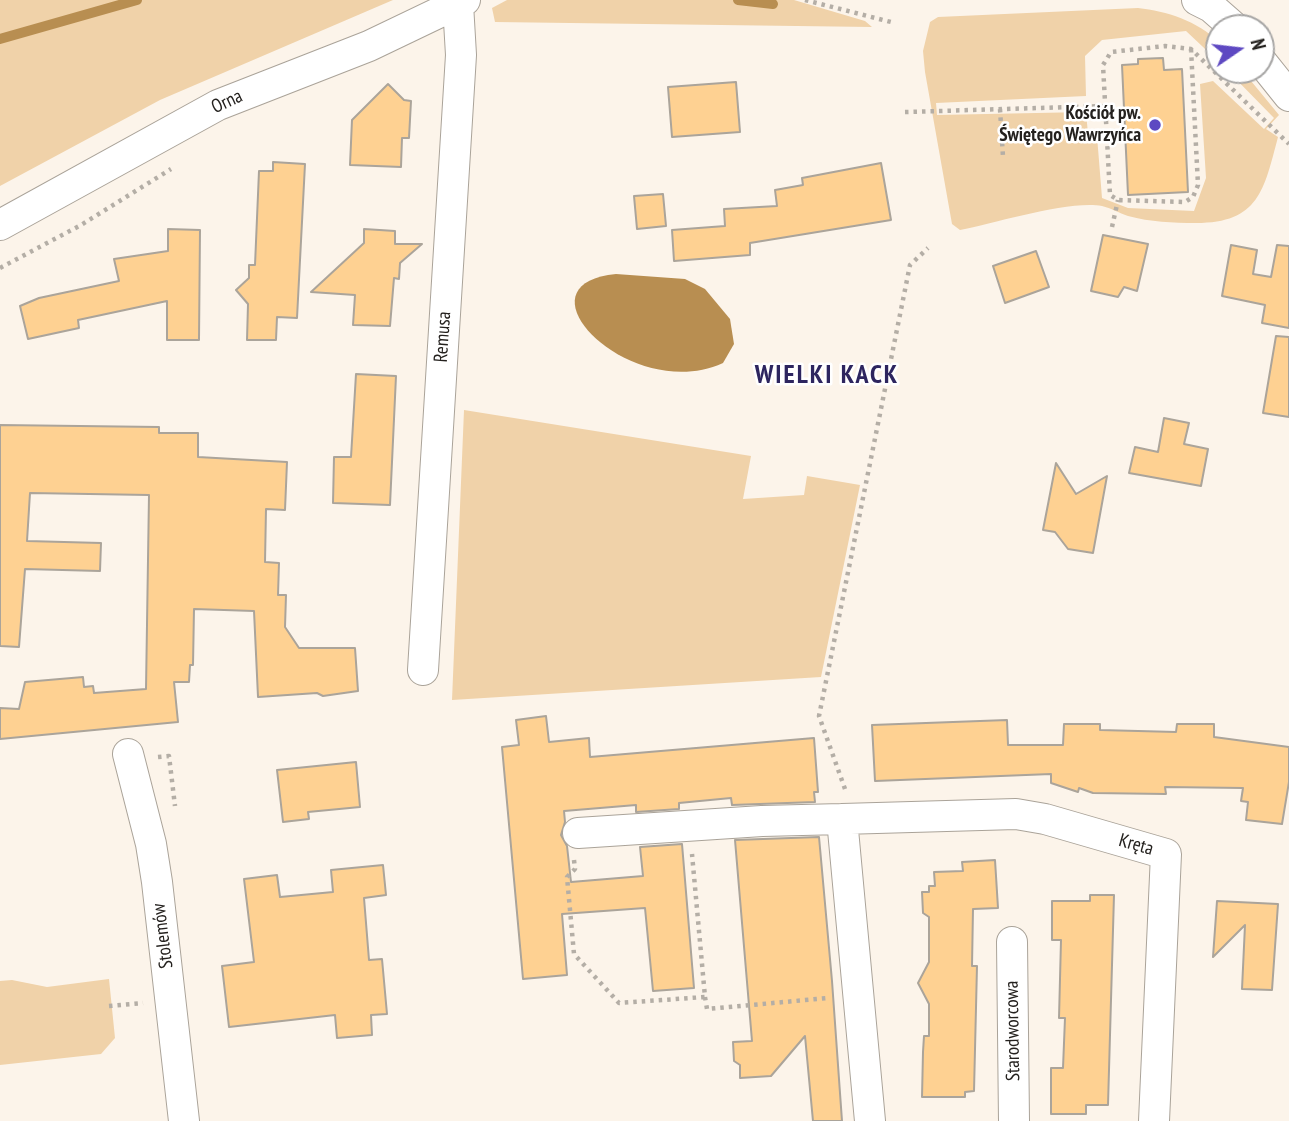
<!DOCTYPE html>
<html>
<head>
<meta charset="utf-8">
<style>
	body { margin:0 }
	#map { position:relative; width:1289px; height:1121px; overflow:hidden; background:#fcf4ea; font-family:"PT Sans Narrow",sans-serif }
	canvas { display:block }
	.north { position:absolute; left:1205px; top:14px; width:70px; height:70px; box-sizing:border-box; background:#fff; border:2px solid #a7a6a5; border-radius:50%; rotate:76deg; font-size:19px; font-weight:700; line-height:28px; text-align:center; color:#24211e }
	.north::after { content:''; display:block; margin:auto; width:24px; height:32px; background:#5e49c2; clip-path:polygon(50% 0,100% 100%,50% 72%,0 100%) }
</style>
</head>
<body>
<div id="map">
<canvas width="1289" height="1121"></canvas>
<div class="north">N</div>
</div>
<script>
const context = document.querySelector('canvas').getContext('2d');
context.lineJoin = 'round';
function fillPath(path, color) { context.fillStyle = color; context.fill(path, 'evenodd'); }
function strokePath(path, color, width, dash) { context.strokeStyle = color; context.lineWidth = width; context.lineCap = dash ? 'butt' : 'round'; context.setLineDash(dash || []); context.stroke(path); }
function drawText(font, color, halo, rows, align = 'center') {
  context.font = font + ' "PT Sans Narrow",sans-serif'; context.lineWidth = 5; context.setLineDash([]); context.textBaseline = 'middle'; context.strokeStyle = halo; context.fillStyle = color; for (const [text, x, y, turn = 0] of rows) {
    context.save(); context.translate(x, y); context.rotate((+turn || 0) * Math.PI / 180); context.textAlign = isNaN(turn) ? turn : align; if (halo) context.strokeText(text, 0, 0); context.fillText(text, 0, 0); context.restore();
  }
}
fillPath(new Path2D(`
	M0 0H393L160 100 0 186Z
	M507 0H794L865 21 872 27 495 22 492 8Z
	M1138 8C1167 11 1197 21 1219 42V62L1186 31 1102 40 1085 56 1086 96 936 103 937 115 1086 112 1088 134 1097 136 1102 198 1128 208 1194 211 1206 178 1200 84 1213 81 1264 129 1274 118 1227 70H1242L1279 115 1266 129 1278 137C1264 190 1259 223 1196 223 1172 223 1151 222 1128 216 1119 213 1111 208 1102 206 1069 200 996 223 960 230L952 224 925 72 923 51 930 22 938 17Z
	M464 410 751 456 743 499 804 495 807 476 860 485 821 677 452 700Z
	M109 979 115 1038 101 1054 0 1065V981L12 980 47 987Z`), '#f0d2a9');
fillPath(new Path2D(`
	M616 274 685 279 705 289 730 319 734 344 723 363C631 405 510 284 616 274Z`), '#b88e51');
strokePath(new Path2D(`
	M738 0 773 4
	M0 39 137 0`), '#b88e51', 10);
const building = new Path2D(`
	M1163 58 1164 70 1182 69 1188 192 1128 195 1122 65 1138 64V59Z
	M736 82 740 132 672 137 668 87Z
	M388 84 404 100 411 101 409 138H402L401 167 350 165 352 120Z
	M273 162 305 164 297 318 277 317 276 340H247L248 304 236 290 249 278V265H255L259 171H273Z
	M881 163 891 220 750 243V255L674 261 672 230 725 226 724 209 777 206 775 190 803 185 802 178Z
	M663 194 666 226 637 229 634 196Z
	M168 229 200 230 199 340H167V301L78 320 79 328 28 339 20 306 39 298 119 281 114 259 168 251Z
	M364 229 395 231V244H422L400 263 399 279 394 278 390 326 353 325 355 295 311 292 364 243Z
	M1103 235 1148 244 1137 291 1124 287 1118 297 1091 291Z
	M1231 245 1257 250 1253 274 1271 277 1277 245 1289 246V328L1262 323 1265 305 1222 296Z
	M1036 251 1049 287 1005 303 993 266Z
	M1276 336 1289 337V417L1263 413Z
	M356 374 396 376 390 505 333 503 334 457H351Z
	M1164 418 1189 423 1184 444 1208 449 1201 486 1129 473 1135 447 1158 452Z
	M0 425 159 427V433H198V457L287 462 285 510 266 509 265 562 279 563 278 595H286L285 627 299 648H355L358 691 323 696 317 693 258 697 254 611 194 609 193 665H190L189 682H174L178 722 0 739V708L19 709 25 682 83 677 84 687 93 686 94 693 146 689 149 495 30 493 27 541 101 543 100 571 25 569 19 647 0 646Z
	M1056 463 1076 494 1107 476 1093 553 1068 549 1055 532 1043 530Z
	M546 716 549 742 589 738 590 757 814 738 818 792H814L815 802 732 805 731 798 679 803V809L636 812V805L564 811 565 822 561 835 567 846 571 882 643 876 640 847 682 844 694 988 653 991 645 908 562 914 567 975 523 979 502 747 519 745 516 720Z
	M1007 720 1008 745H1063L1064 724H1100V730L1176 732 1177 724H1214V737L1289 747V782L1282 824 1246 820 1248 802 1241 801 1243 788 1165 787 1166 794 1093 793 1079 788 1078 792 1051 783V774L875 781 872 725Z
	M356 762 360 807 308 812 309 819 283 822 277 770Z
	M819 837 832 981 842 1121H813L805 1036 771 1076 740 1078V1065L734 1061 733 1042 752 1041 735 840Z
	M995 860 998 908 973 909 972 966H977L974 1091 965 1092V1097H922L923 1052 924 1036H929V1004L918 983 929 962V917L923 913 922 892H929V886H935L934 872 963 871 962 862Z
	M383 865 386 895 364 898 369 960 382 959 387 1014 371 1015 372 1035 337 1038 335 1015 229 1027 222 966 254 962 244 879 277 875 280 897 333 892 331 870Z
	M1090 895H1114L1108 1105H1086V1114H1051V1068H1063L1065 1018H1059L1061 940H1052V901H1090Z
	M1217 901 1278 904 1272 990 1242 989 1245 925 1213 957Z`);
fillPath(building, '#fed192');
strokePath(building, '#aba49a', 2);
const street = new Path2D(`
	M1197 0 1211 7 1235 28
	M1261 61 1289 96
	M0 225 218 105 369 46 465 0
	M423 670 461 55 458 4
	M128 754 151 844 157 882 184 1121
	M842 819 1016 814 1045 819 1166 854 1154 1121
	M578 833 762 821 842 819 870 1121
	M1012 942 1014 1121`);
strokePath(street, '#aaa399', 32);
strokePath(new Path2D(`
	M805 0 891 22
	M1191 49 1198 185 1193 197 1185 202 1118 200 1110 195 1103 65 1111 52 1165 46 1191 49 1289 144
	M1000 109 1003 157
	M905 112 1106 106
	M1112 227 1118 200
	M0 268 81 225 171 169
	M158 757 169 756 175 806
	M845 789 819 716 910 265 928 248
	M574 860 575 869 567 877 574 954 619 1003 705 997 692 854
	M705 997 707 1009 828 998
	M109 1006 143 1003`), '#b4aea6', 4.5, [3.5, 5]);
strokePath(street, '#fff', 30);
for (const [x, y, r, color] of [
	[1155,125,7,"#5e49c2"]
]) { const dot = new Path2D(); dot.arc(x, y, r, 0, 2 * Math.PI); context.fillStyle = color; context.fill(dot); strokePath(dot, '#fff', 2.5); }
drawText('19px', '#24211e', '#fff', [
	["Orna",227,102,-25],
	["Remusa",443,337,-86],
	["Kręta",1136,845,16],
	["Stolemów",163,936,-97],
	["Starodworcowa",1013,1031,-91]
]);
drawText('bold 19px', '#24211e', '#fff', [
	["Kościół pw.",1141,114],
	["Świętego Wawrzyńca",1141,136]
], 'right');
context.letterSpacing = '2px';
drawText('bold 26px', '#2d255f', '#fff', [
	["WIELKI KACK",827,376]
]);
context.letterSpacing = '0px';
</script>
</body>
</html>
